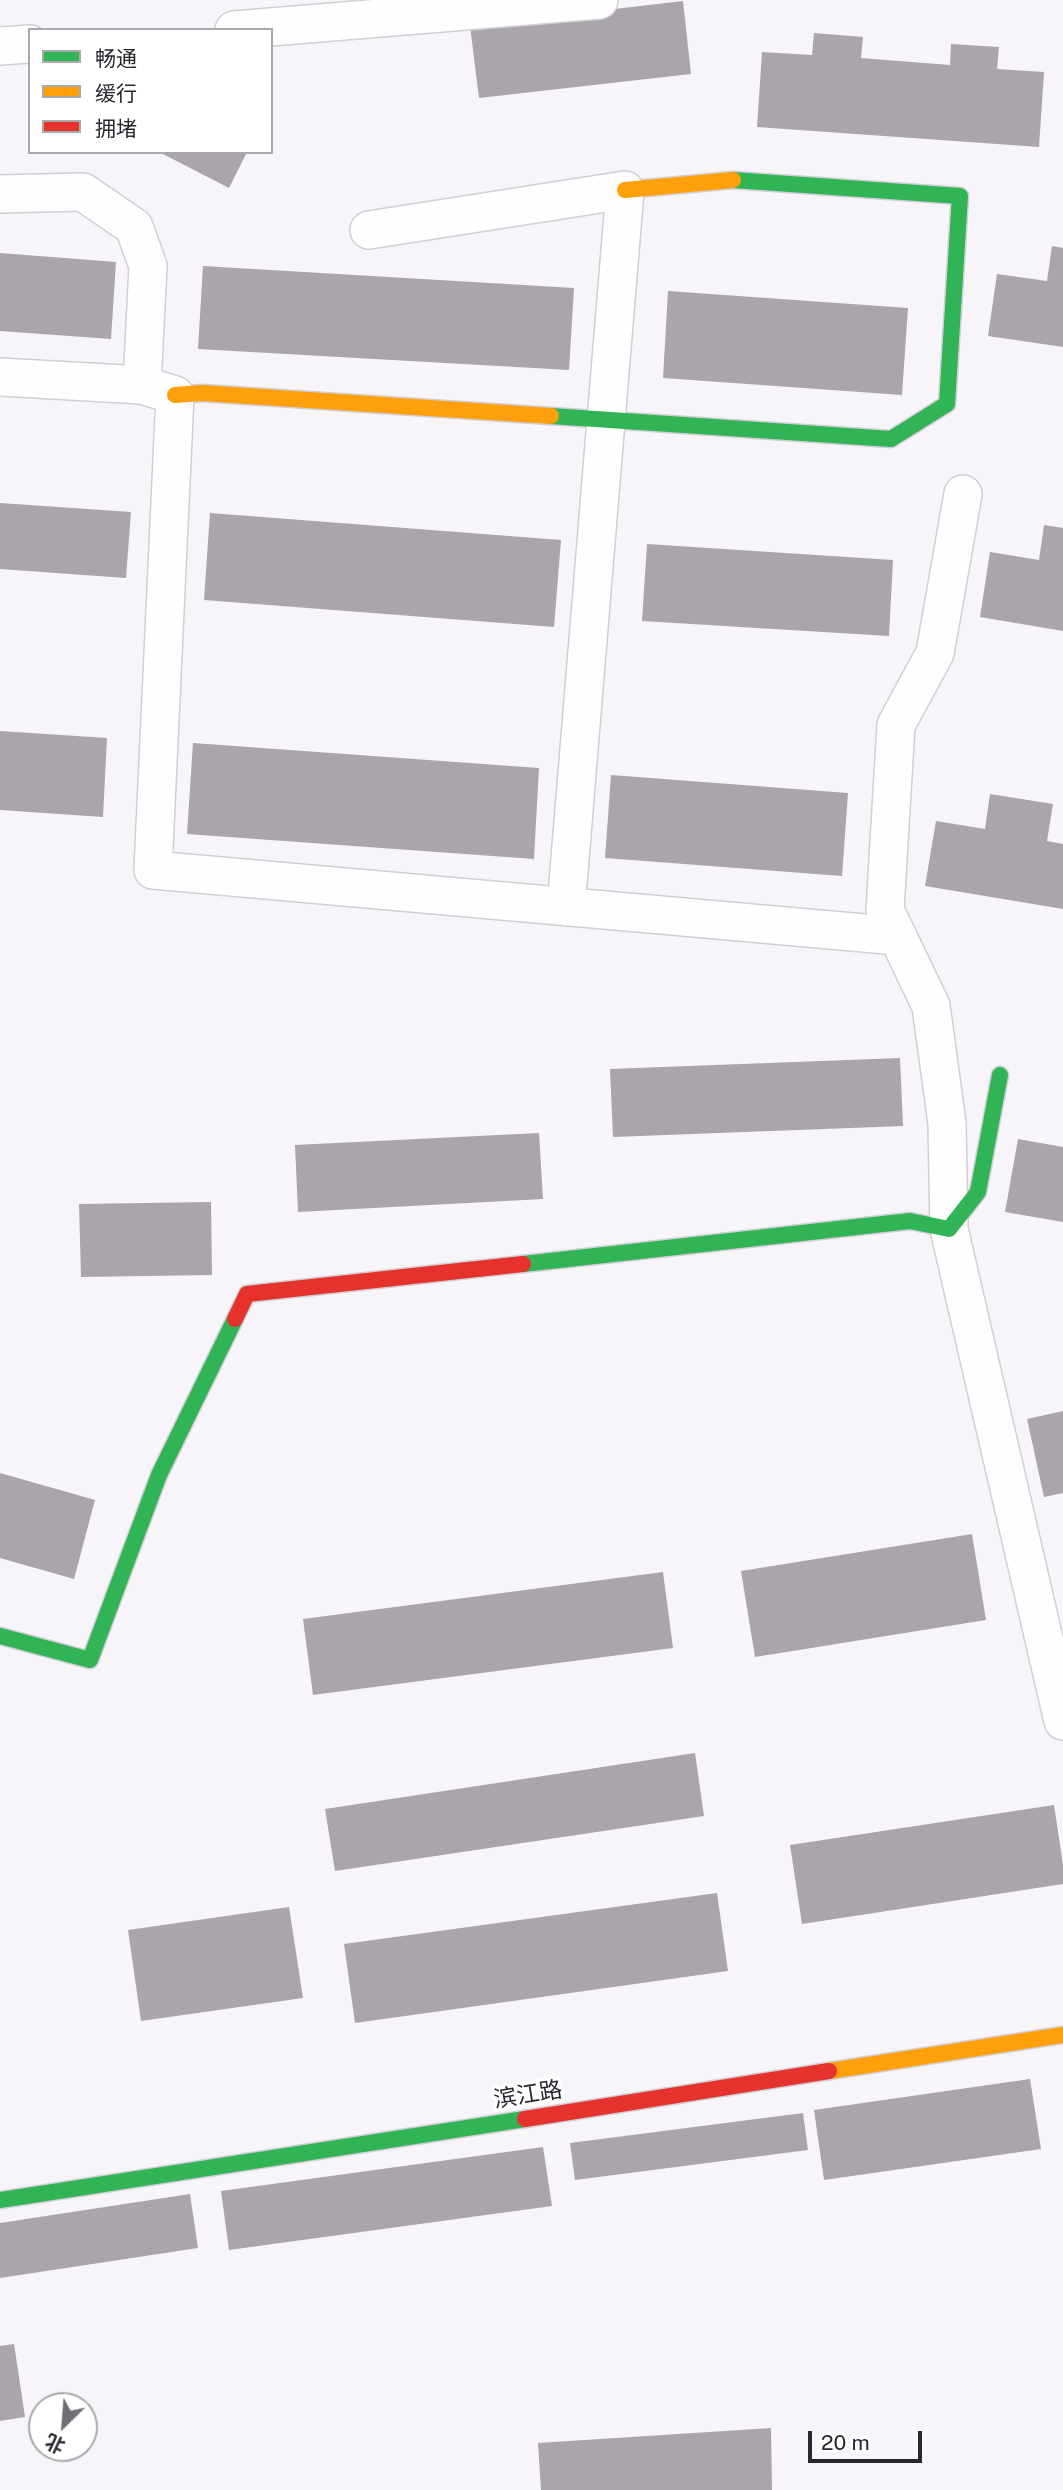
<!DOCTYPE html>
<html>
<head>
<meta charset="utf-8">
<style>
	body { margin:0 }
	#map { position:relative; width:1063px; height:2490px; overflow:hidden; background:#f7f5fa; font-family:"Public Sans","Noto Sans SC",sans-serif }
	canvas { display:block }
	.legend { position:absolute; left:28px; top:28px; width:245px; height:126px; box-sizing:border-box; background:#fff; border:2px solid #a9a8ab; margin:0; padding:9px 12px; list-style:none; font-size:21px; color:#29262d }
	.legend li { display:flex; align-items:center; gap:14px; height:35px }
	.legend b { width:35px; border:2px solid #a9a8ab }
	.north { position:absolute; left:28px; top:2392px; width:70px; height:70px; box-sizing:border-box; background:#fff; border:2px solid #a9a8ab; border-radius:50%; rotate:205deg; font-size:19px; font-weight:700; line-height:28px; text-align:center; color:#29262d }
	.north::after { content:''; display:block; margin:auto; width:24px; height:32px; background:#716e75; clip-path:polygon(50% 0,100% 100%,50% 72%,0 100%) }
	.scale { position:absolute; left:808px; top:2431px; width:114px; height:32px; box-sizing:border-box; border:4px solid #29262d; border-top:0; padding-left:9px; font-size:21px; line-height:24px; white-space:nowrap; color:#29262d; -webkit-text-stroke:5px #fff; paint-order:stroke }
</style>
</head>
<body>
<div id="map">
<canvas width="1063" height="2490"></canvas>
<ul class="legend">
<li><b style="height:9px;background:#30b455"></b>畅通</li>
<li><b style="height:9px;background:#ff9f0a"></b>缓行</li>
<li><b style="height:9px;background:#e5322d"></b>拥堵</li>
</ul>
<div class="north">北</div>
<div class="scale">20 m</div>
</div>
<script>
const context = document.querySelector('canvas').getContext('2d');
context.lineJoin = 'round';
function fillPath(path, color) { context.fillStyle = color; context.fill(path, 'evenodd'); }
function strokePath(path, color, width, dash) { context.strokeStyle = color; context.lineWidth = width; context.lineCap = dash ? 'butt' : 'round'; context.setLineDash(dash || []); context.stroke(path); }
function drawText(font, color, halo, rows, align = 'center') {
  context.font = font + ' "Public Sans","Noto Sans SC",sans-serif'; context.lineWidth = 7; context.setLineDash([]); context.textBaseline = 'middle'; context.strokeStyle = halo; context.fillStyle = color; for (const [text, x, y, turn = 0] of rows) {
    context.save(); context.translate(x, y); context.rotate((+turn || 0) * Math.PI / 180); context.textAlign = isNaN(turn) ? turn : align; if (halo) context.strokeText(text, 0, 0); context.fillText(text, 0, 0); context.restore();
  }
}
fillPath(new Path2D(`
	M683 1 691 74 479 98 470 26Z
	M814 33 863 37 861 58 950 65 951 44 999 47 997 69 1044 72 1039 147 757 127 762 52 812 55Z
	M159 152H247L229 188Z
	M1052 246 1063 248V347L988 336 997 274 1047 281Z
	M0 253 116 262 111 339 0 331Z
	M203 266 574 288 569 370 198 349Z
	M668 291 908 308 902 395 663 378Z
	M0 503 131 512 126 578 0 569Z
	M210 513 561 540 554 627 204 600Z
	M1044 525 1063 528V631L980 617 990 552 1039 560Z
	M647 544 893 560 889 636 642 621Z
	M0 731 107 738 103 817 0 810Z
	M193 743 539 768 534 859 187 834Z
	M611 775 848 793 842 876 605 858Z
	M990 794 1053 804 1047 841 1063 844V909L925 886 936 821 985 829Z
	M900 1058 903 1126 613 1137 610 1069Z
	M539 1133 543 1199 298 1212 295 1145Z
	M1018 1139 1063 1147V1222L1005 1212Z
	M211 1202 212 1275 81 1277 79 1204Z
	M1063 1411V1493L1044 1497 1027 1419Z
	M0 1473 95 1500 74 1579 0 1558Z
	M972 1534 986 1620 755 1657 741 1571Z
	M663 1572 673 1648 313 1695 303 1619Z
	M695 1753 704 1816 335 1871 325 1809Z
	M1054 1805 1063 1865V1884L802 1924 790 1845Z
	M717 1893 728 1971 355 2023 344 1944Z
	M289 1907 303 1998 141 2021 128 1930Z
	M1030 2079 1041 2149 824 2180 814 2110Z
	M803 2113 808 2150 575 2180 570 2143Z
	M543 2147 552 2206 229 2250 221 2191Z
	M190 2194 198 2248 0 2278V2223Z
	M14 2344 25 2417 0 2421V2346Z
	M771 2428 772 2490H541L538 2443Z`), '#a9a5aa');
const street = new Path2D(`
	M234 30 599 0
	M0 46 30 44
	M0 194 83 192 134 227 148 266 142 385 0 377
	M369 230 625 190 566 907
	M142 385 175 395 153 870 898 936
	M963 494 935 653 896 725 885 910 931 1006 947 1123 949 1229 1063 1721`);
const fast = new Path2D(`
	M551 416 891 439 947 404 960 196 733 180
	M523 1264 910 1221 949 1229 978 1192 1000 1075
	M0 1636 90 1660 159 1475 235 1319
	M0 2200 525 2119`);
const slow = new Path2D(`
	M625 190 733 180
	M175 395 202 393 551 416
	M829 2071 1063 2035`);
const jam = new Path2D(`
	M235 1319 247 1294 523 1264
	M525 2119 829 2071`);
strokePath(street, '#d1cfd5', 40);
strokePath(fast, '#d1cfd5', 19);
strokePath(slow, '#d1cfd5', 19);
strokePath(jam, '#d1cfd5', 19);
strokePath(street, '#fefefe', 37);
strokePath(fast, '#30b455', 16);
strokePath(slow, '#ff9f0a', 16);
strokePath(jam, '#e5322d', 16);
drawText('23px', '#29262d', '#fff', [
	["滨江路",528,2095,-9]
]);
</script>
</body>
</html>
